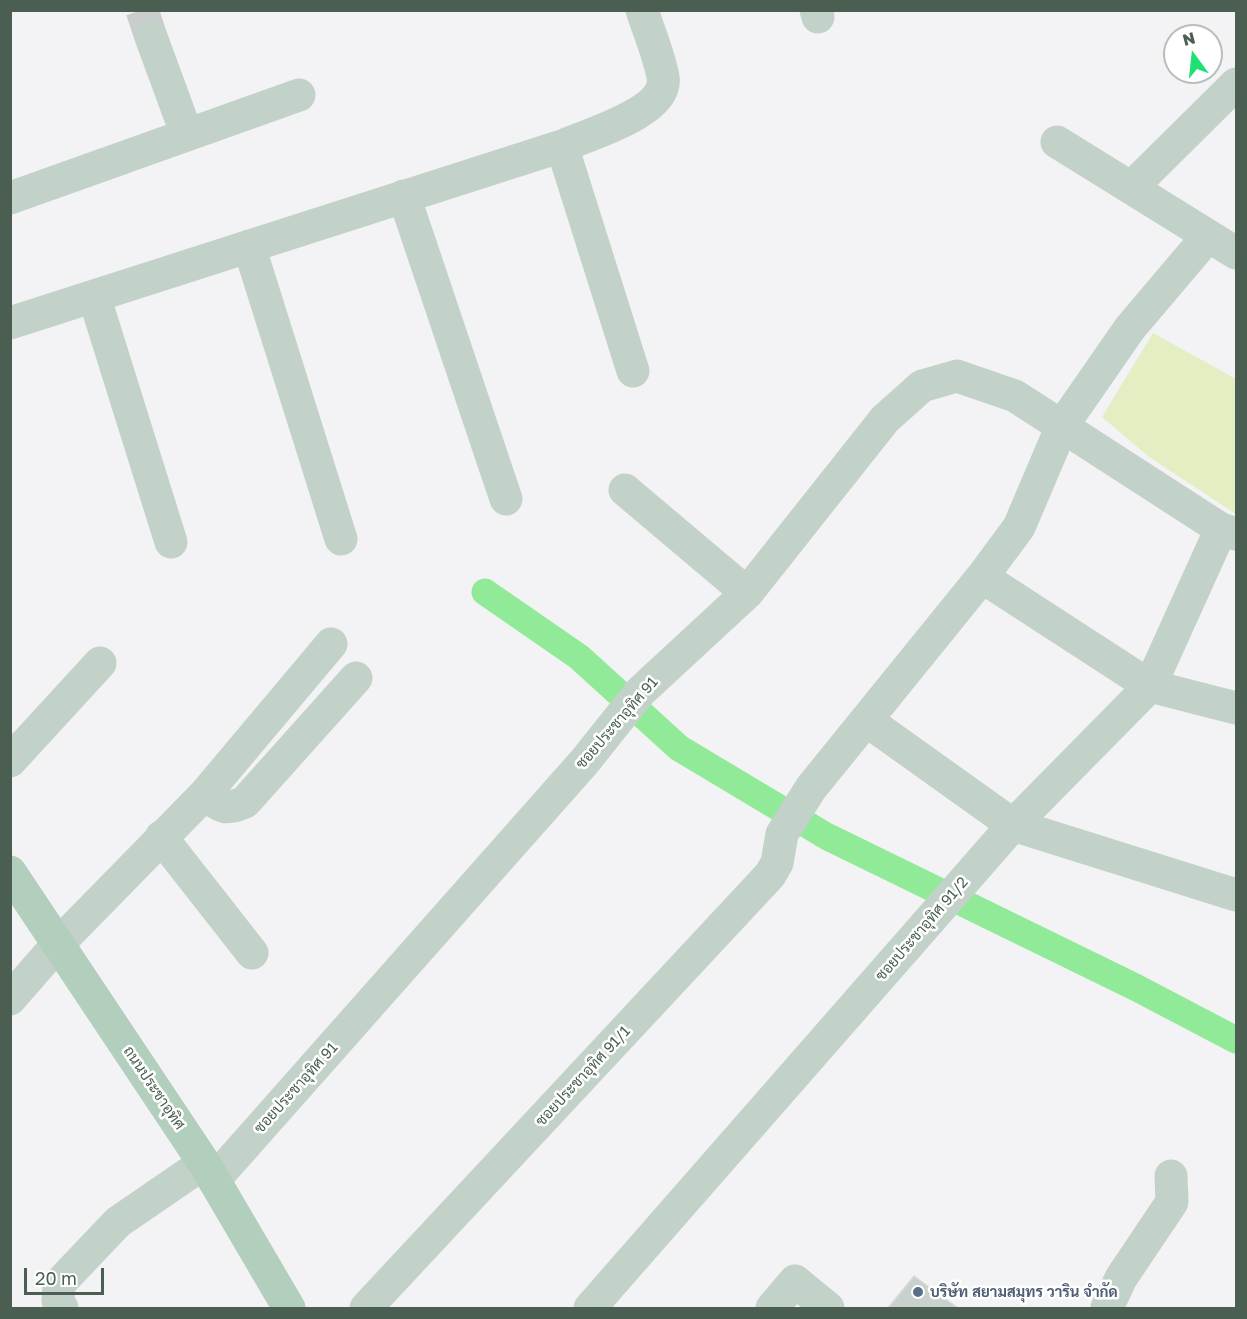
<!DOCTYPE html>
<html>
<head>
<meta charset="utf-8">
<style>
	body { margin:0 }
	#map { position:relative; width:1247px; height:1319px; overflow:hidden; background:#f3f2f4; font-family:"Golos Text",sans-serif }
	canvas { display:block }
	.frame { position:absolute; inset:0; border:12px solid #4a5f51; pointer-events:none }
	.north { position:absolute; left:1163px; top:24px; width:60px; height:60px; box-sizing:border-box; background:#fff; border:2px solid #b7bfb9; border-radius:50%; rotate:345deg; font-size:16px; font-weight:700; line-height:24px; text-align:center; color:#4a5f51 }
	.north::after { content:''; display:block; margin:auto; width:21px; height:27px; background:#1fe073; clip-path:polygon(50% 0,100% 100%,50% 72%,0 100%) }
	.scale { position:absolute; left:24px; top:1268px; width:80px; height:27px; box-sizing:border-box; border:3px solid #4a5f51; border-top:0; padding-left:8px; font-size:18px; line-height:21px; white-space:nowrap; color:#4a5f51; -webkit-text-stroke:4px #fff; paint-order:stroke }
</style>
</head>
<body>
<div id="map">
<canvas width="1247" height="1319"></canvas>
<div class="frame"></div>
<div class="north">N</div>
<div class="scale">20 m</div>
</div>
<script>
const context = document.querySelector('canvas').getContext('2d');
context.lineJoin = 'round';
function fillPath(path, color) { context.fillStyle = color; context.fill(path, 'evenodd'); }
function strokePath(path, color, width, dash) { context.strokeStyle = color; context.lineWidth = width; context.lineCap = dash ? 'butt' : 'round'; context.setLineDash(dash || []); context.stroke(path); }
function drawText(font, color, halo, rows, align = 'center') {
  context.font = font + ' "Golos Text",Sarabun,sans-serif'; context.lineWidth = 5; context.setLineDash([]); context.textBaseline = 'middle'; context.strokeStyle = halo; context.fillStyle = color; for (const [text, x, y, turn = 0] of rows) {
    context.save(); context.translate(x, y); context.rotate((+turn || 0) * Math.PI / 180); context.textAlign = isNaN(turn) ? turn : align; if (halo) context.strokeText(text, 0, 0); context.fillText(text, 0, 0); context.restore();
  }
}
fillPath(new Path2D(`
	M1153 333 1236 379V514L1149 457 1102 417Z`), '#e3efc3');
strokePath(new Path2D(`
	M485 592 579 657 679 748 826 836 1137 988 1236 1040`), '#91ea98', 27);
const building = new Path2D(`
	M914 1276 958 1308H888Z`);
fillPath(building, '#c9d1cd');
strokePath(building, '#d6dcda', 1.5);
strokePath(new Path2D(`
	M142 10 151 37`), '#c9cdcb', 33, [33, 16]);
strokePath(new Path2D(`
	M816 10 818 17
	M151 37 187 135
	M1057 142 1236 253
	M562 146 633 371
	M1131 188 1236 84
	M404 196 506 499
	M10 198 299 95
	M249 246 341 539
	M94 296 171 542
	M10 323 562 146C587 135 669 112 663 77 659 55 649 32 642 10
	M625 490 747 593
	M982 577 1150 686 1236 708
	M866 720 1013 825 1236 895
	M10 761 100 663
	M205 794C221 807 225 811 245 802L356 678
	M161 837 252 953
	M10 999 58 944 205 794 331 644
	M214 1180 585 761 640 692 747 593 885 419 922 386 957 376 1015 396 1221 529 1236 534
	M62 1308 58 1301 59 1284 118 1222 204 1163
	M366 1308 770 875 777 863 782 834 811 788 982 577 1019 527 1062 426 1130 328 1208 236
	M590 1308 1013 825 1150 686 1221 529
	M772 1308 795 1281 828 1308
	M1107 1308 1121 1278 1172 1202 1171 1176`), '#c3d2c9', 33);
strokePath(new Path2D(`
	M10 872 204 1163 289 1308`), '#b2cfbd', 33);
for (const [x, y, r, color] of [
	[918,1292,6,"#5c6f8a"]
]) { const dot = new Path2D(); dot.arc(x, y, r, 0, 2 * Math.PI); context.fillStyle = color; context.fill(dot); strokePath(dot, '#fff', 2); }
drawText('15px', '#4a5f51', '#fff', [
	["ซอยประชาอุทิศ 91",617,723,-49],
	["ซอยประชาอุทิศ 91/2",922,929,-49],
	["ซอยประชาอุทิศ 91/1",583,1076,-47],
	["ถนนประชาอุทิศ",154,1088,56],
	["ซอยประชาอุทิศ 91",296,1088,-48]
]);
drawText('bold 15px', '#4e5e75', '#fff', [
	["บริษัท สยามสมุทร วาริน จำกัด",930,1292]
], 'left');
</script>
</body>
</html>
